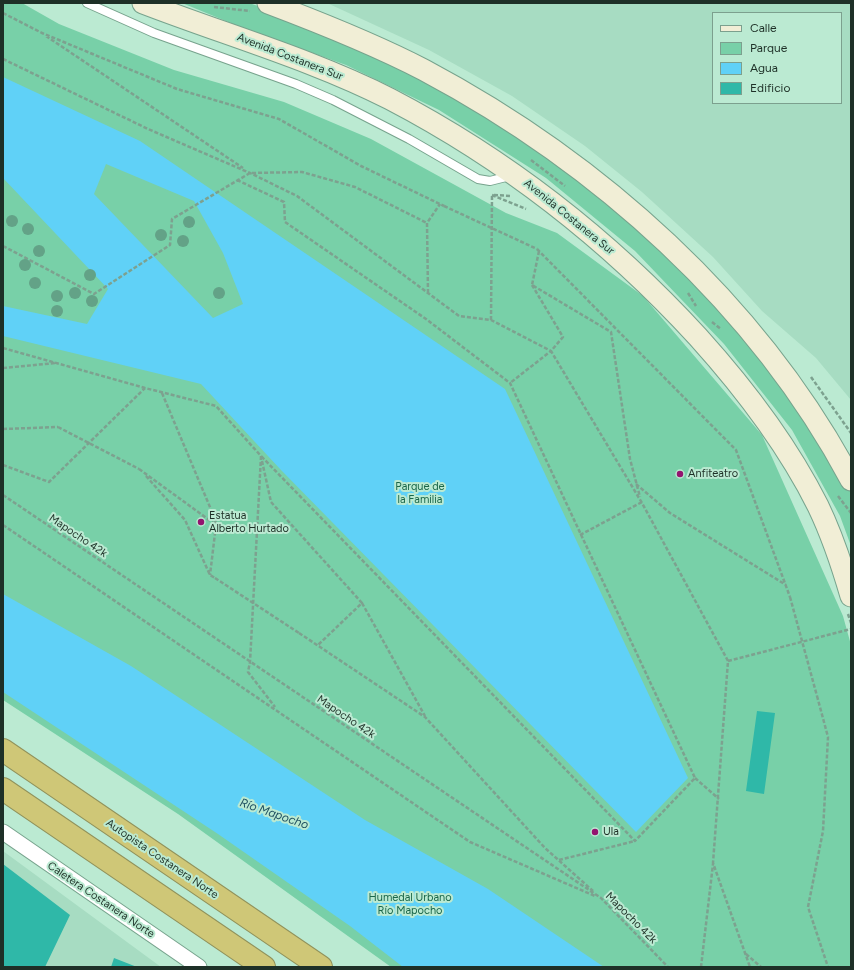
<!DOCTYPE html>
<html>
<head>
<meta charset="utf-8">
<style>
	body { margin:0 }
	#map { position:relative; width:854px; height:970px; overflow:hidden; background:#bbead2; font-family:Figtree,sans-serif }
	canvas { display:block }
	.frame { position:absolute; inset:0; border:4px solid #1e3027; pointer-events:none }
	.legend { position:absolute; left:712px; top:12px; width:130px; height:92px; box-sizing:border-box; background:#bbead2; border:1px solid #7ca08e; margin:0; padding:5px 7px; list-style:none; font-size:12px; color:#1e3027 }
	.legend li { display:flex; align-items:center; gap:8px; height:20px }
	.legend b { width:20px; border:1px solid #7ca08e }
</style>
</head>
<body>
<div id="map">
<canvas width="854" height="970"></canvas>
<div class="frame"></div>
<ul class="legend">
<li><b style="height:5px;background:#f1eed6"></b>Calle</li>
<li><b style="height:11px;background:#78d0a8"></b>Parque</li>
<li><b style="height:11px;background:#60d1f7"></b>Agua</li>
<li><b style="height:11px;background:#2fb8a8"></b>Edificio</li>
</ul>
</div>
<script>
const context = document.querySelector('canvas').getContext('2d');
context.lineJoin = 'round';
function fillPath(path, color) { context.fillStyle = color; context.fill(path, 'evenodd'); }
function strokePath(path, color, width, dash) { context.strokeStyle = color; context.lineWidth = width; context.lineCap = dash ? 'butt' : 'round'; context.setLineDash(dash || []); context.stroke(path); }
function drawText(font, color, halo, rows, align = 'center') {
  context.font = font + ' Figtree,sans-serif'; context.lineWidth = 4; context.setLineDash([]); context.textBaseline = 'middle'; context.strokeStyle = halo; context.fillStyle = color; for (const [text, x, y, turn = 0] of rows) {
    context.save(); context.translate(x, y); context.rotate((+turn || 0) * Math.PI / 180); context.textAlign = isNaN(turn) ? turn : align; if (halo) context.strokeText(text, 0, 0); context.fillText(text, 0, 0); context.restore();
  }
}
fillPath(new Path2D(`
	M327 3H851V400L816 358 762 311 713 257 642 192 585 146 512 96 429 50ZM713 13H841V103H713Z
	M3 851 161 967H3Z`), '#a7dcc2');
fillPath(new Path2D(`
	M3 3H22L59 24 174 70 284 102 371 139 506 213 557 233 643 296 762 435 843 616 851 645V967H391L178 814 3 700Z
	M182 3H249L308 23 441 84 645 226 724 309 808 416 851 488V546L840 516 792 430 724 344 635 251 546 178 439 110 346 65 238 26Z`), '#78d0a8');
fillPath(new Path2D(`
	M3 77 140 141 505 389 688 778 636 832 281 470 201 384 3 336V306L87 324 108 289 3 178ZM106 164 194 201 223 253 243 304 213 318 94 194Z
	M3 594 131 666 365 820 488 889 604 967H403L350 926 218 834 3 692Z`), '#60d1f7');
fillPath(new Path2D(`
	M757 711 775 713 764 794 746 791Z
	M3 864 70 915 45 967H3Z
	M114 958 137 967H111Z`), '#2fb8a8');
const lane = new Path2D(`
	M87 3 154 33 296 84 333 100 409 139 478 179 490 181 510 176`);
const street = new Path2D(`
	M3 832 199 967`);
const secondary = new Path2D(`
	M143 3C226 35 311 59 390 99 507 160 609 240 698 337 744 388 787 444 818 506 832 535 842 565 851 596
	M268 3C321 23 374 44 424 70 599 163 757 304 851 480`);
const highway = new Path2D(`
	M3 750 321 967
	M3 789 264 967`);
strokePath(lane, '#77a38d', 10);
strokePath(street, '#77a38d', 17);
strokePath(secondary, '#77a38d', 23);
strokePath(highway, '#91925b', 24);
strokePath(new Path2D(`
	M214 7 250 11
	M3 13 42 33 177 89 279 119 361 166 444 206
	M46 36 243 168
	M3 59 148 129 250 173 297 196 459 316 491 320 551 351 510 383
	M531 160 565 186
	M237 180 284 202 285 222 426 319 510 383 695 778 635 841 261 456
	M492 195 526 209
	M494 195 511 196
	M3 246 94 294 170 245 172 219 250 173 302 172 355 187 427 223
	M537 249 736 450 790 597
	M539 251 532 285 611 332 630 459 640 497
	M532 285 563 337 551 351 642 503 728 661 713 863 750 967
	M428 293 427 223 440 204
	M688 293 696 306
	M491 320 492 195
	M712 322 721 329
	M3 348 145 388 216 406 261 456 250 662 248 672 275 707
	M3 368 56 363
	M811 377 851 433
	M162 393 215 519 216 525
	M3 429 58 427
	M262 461 271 502 362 603 318 645
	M3 465 49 482 145 388
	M139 469 216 525 210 575
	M146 476 185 520 210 575 215 578
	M636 484 670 513 786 585
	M3 495 601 898 668 967
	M838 496 851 513
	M3 525 470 842 595 896
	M580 535 642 502
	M362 603 425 716
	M848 614 851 623
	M299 633 425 717 545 848 593 891
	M728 661 851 629
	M817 696 828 737 823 831 808 907 828 967
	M695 778 719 799
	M559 860 635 841
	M746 954 761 967
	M701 967 713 864`), '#7da18f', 2.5, [4, 2]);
strokePath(lane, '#fff', 8);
strokePath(street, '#fff', 15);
strokePath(secondary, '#f1eed6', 21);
strokePath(highway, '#cfc777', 22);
strokePath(new Path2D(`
	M444 206 537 249
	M58 427 139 469
	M215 578 299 633
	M790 597 817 696`), '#7da18f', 2.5, [4, 2]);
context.fillStyle = '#63a287';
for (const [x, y] of [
	[12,221],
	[189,222],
	[28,229],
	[161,235],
	[183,241],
	[39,251],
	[25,265],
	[90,275],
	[35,283],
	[75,293],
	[219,293],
	[57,296],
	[92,301],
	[57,311]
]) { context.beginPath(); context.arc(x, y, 6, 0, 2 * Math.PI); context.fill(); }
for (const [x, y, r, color] of [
	[680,474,4,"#93146f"],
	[201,522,4,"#93146f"],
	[595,832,4,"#93146f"]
]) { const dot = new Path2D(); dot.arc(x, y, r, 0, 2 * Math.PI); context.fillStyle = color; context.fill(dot); strokePath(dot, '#bbead2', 1.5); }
drawText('11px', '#1e3027', '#bbead2', [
	["Avenida Costanera Sur",290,57,21],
	["Avenida Costanera Sur",569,217,39],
	["Mapocho 42k",78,536,34],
	["Mapocho 42k",346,717,34],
	["Autopista Costanera Norte",162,859,34],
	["Caletera Costanera Norte",101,900,34],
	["Mapocho 42k",631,918,45]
]);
drawText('11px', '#1e3027', '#bbead2', [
	["Anfiteatro",688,474],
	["Estatua",209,516],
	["Alberto Hurtado",209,529],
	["Ula",603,832]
], 'left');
drawText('11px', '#1b674a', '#bbead2', [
	["Parque de",420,487],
	["la Familia",420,500],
	["Humedal Urbano",410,898],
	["Río Mapocho",410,911]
]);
drawText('italic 12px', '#215162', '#bbead2', [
	["Río Mapocho",274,814,19]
]);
</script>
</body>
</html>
